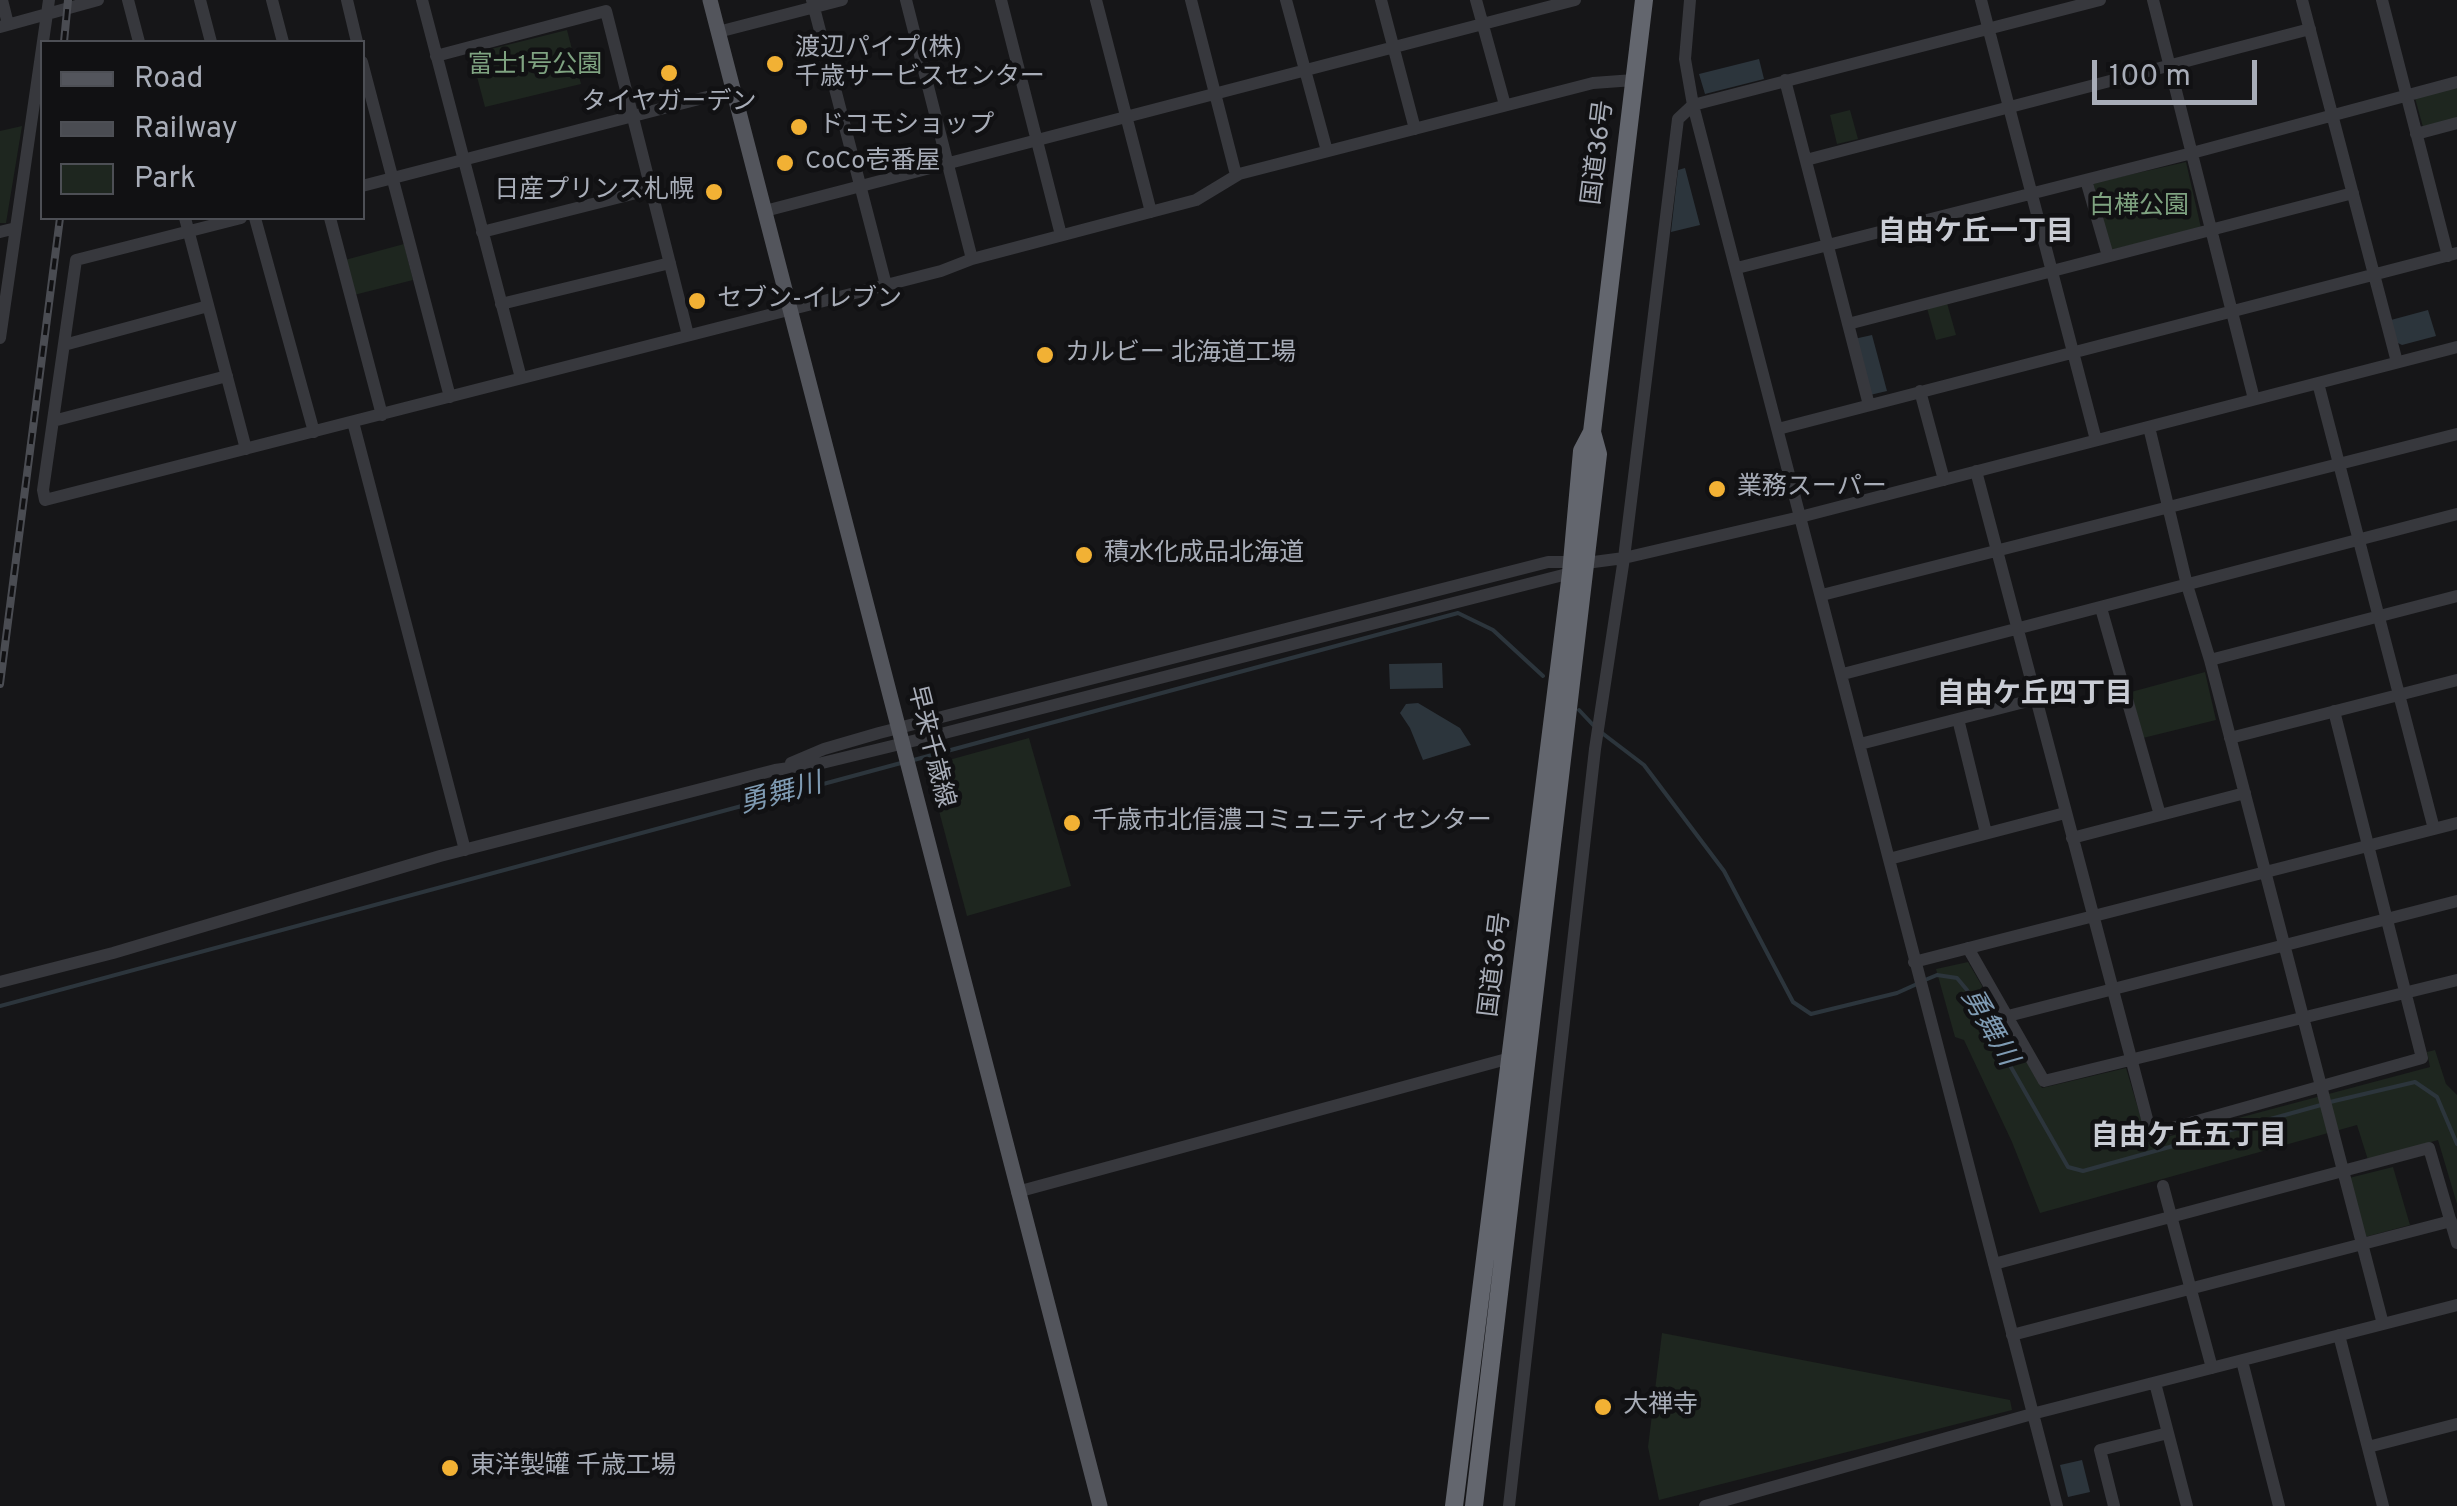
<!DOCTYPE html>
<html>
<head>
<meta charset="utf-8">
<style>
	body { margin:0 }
	#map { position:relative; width:2457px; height:1506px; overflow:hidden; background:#161618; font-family:Overpass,sans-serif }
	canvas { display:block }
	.legend { position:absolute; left:40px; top:40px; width:325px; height:180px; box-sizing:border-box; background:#111113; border:2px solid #4d4f55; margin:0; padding:12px 18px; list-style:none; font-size:30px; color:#a8adb8 }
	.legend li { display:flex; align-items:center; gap:20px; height:50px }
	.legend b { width:50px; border:2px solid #4d4f55 }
	.scale { position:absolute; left:2092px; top:60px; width:165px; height:45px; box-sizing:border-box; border:5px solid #a8adb8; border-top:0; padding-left:12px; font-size:30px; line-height:35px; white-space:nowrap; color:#a8adb8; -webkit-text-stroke:8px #111113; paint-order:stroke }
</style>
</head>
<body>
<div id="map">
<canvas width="2457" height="1506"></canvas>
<ul class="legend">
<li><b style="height:12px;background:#53555c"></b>Road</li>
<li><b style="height:12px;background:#4a4c52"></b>Railway</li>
<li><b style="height:28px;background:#1e261f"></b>Park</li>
</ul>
<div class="scale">100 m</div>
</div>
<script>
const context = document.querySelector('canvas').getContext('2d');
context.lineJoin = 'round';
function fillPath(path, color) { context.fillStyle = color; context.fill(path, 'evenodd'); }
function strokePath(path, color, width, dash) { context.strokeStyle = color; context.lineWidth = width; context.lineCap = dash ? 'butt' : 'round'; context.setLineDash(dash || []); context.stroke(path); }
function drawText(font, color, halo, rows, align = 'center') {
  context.font = font + ' Overpass,"Noto Sans JP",sans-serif'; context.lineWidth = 9; context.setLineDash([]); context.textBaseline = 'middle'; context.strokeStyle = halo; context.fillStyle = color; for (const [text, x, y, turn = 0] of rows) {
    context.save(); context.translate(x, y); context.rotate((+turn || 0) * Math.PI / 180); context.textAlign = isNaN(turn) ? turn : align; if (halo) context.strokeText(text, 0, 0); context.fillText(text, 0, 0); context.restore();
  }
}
fillPath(new Path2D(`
	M567 30 581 84 485 107 471 54Z
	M2457 86V118L2423 127 2415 98Z
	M1850 110 1858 139 1837 144 1830 115Z
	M22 126 6 223H0V131Z
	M2186 162 2201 228 2111 250 2093 183Z
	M404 244 413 280 354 295 345 260Z
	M1947 303 1956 335 1936 340 1927 308Z
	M2205 672 2216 720 2143 738 2131 692Z
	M1029 738 1071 886 967 916 927 766Z
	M1968 962 2042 1088 2126 1068 2148 1142 2430 1067 2427 1052 2435 1050 2446 1084 2457 1095V1204L2438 1140 2368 1160 2357 1125 2040 1213 2012 1142 1964 1040 1955 1037 1936 969Z
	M2393 1167 2410 1225 2365 1237 2349 1178Z
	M1662 1333 2010 1400 2012 1410 1659 1500 1648 1447Z`), '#1e261f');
fillPath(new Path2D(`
	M1759 59 1764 79 1705 94 1699 74Z
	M1685 168 1700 225 1671 232 1678 170Z
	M2428 310 2436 336 2402 345 2396 342 2391 320Z
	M1872 335 1887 391 1870 395 1854 339Z
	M1442 663 1443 688 1390 689 1389 664Z
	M1418 703 1460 728 1471 745 1423 760 1410 728 1400 713 1406 704Z
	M2082 1460 2090 1492 2068 1497 2060 1465Z`), '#2c353c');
strokePath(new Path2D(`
	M1579 710 1595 727
	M1602 733 1644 765 1724 871 1793 1002 1811 1014 1897 993 1917 984
	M910 761 1458 613 1493 630 1543 676
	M1925 980 1937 975 1957 978 1967 990 2068 1167 2083 1171 2321 1105
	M0 1006 901 763
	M2330 1102 2415 1082 2437 1097 2457 1144`), '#2c353c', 4);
strokePath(new Path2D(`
	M2 0 8 24
	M128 0 139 42
	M200 0 211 42
	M272 0 283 42
	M347 0 357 42
	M422 0 521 378
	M812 0 886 285
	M906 0 972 259
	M1001 0 1061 235
	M1096 0 1151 212
	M1191 0 1236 175
	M1286 0 1327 151
	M1381 0 1415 129
	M1476 0 1505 105
	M1690 0 1685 59 1693 105 2057 1506
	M1981 0 2096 440
	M2153 0 2254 399
	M2302 0 2397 362
	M2382 0 2448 256
	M0 27 98 0
	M718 32 842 0
	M436 56 606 11 688 335
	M362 62 450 397
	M1785 80 1869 405
	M2416 134 2457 123
	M1806 160 2310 29
	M2086 180 2108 256
	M362 186 734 90
	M765 211 1575 0
	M185 218 246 449
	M241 218 76 260 43 490 45 500 941 271 972 259 1196 200 1239 174 1593 83 1634 80
	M255 218 314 432
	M330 218 382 415
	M0 232 16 228
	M482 232 652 189
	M1737 268 2192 153 2457 82
	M501 304 670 263
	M1848 324 2353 193
	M0 338 49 0
	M64 345 208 306
	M2318 383 2434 829
	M1920 391 1944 480
	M53 421 227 376
	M353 422 465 850
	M2149 427 2187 585 2210 660 2383 1324
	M1778 429 2457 253
	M1976 471 2151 1134 2422 1058 2334 711
	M1822 595 2457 434
	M2101 608 2160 815
	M2210 660 2457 596
	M1843 674 2457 514
	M1958 719 1986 833
	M2230 738 2457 680
	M1860 744 2036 699
	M791 763 824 749 879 733 1548 562H1579
	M2072 838 2245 793
	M1889 859 2065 813
	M1968 948 2044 1081 2457 980
	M1914 962 2457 823
	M0 982 113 953 440 856 775 770 818 764 925 738 1571 573 1586 563 1624 558 1800 517 2457 347
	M2008 1016 2457 901
	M2163 1186 2212 1368
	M1017 1192 1514 1057
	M1994 1264 2429 1148 2457 1243
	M2012 1335 2451 1221
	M2339 1335 2383 1506
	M2242 1361 2279 1506
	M2155 1383 2187 1506
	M2368 1447 2457 1424
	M1509 1506 1595 749 1624 558 1678 119 1693 105 2100 0
	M1705 1506 2032 1414 2457 1305
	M2114 1506 2100 1450 2168 1433`), '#37383d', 12);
strokePath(new Path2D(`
	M710 0 1100 1506`), '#53555c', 15);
strokePath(new Path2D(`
	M1454 1506 1571 573 1582 451 1592 432 1644 0
	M1474 1506 1598 454 1592 432`), '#63666e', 18);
const rail = new Path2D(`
	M64 42 68 0
	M0 684 60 218`);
strokePath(rail, '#4a4c52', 8);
strokePath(rail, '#111113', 4, [11]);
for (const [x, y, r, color] of [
	[775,64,10,"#f2b134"],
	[669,73,10,"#f2b134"],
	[799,127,10,"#f2b134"],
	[785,163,10,"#f2b134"],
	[714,192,10,"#f2b134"],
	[697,301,10,"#f2b134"],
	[1045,355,10,"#f2b134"],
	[1717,489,10,"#f2b134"],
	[1084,555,10,"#f2b134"],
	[1072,823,10,"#f2b134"],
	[1603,1407,10,"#f2b134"],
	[450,1468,10,"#f2b134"]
]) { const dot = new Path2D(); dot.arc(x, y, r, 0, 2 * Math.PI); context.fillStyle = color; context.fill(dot); strokePath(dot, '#111113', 4); }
drawText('25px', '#a8adb8', '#111113', [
	["渡辺パイプ(株)",795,50],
	["千歳サービスセンター",795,79],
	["タイヤガーデン",669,104,"center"],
	["ドコモショップ",819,127],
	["CoCo壱番屋",805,163],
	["日産プリンス札幌",694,192,"right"],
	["セブン-イレブン",717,301],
	["カルビー 北海道工場",1065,355],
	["業務スーパー",1737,489],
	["積水化成品北海道",1104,555],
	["千歳市北信濃コミュニティセンター",1092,823],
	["大禅寺",1623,1407],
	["東洋製罐 千歳工場",470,1468]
], 'left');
drawText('25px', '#7fa381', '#111113', [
	["富士1号公園",535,67],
	["白樺公園",2139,208]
]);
drawText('25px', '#a8adb8', '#111113', [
	["国道36号",1600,153,-83],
	["早来千歳線",929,747,76],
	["国道36号",1497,965,-83]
]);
drawText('bold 28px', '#c9ccd4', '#111113', [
	["自由ケ丘一丁目",1976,234],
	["自由ケ丘四丁目",2035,696],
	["自由ケ丘五丁目",2189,1138]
]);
drawText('italic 28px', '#7f9bb3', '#111113', [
	["勇舞川",781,796,-15],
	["勇舞川",1987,1028,60]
]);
</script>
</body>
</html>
